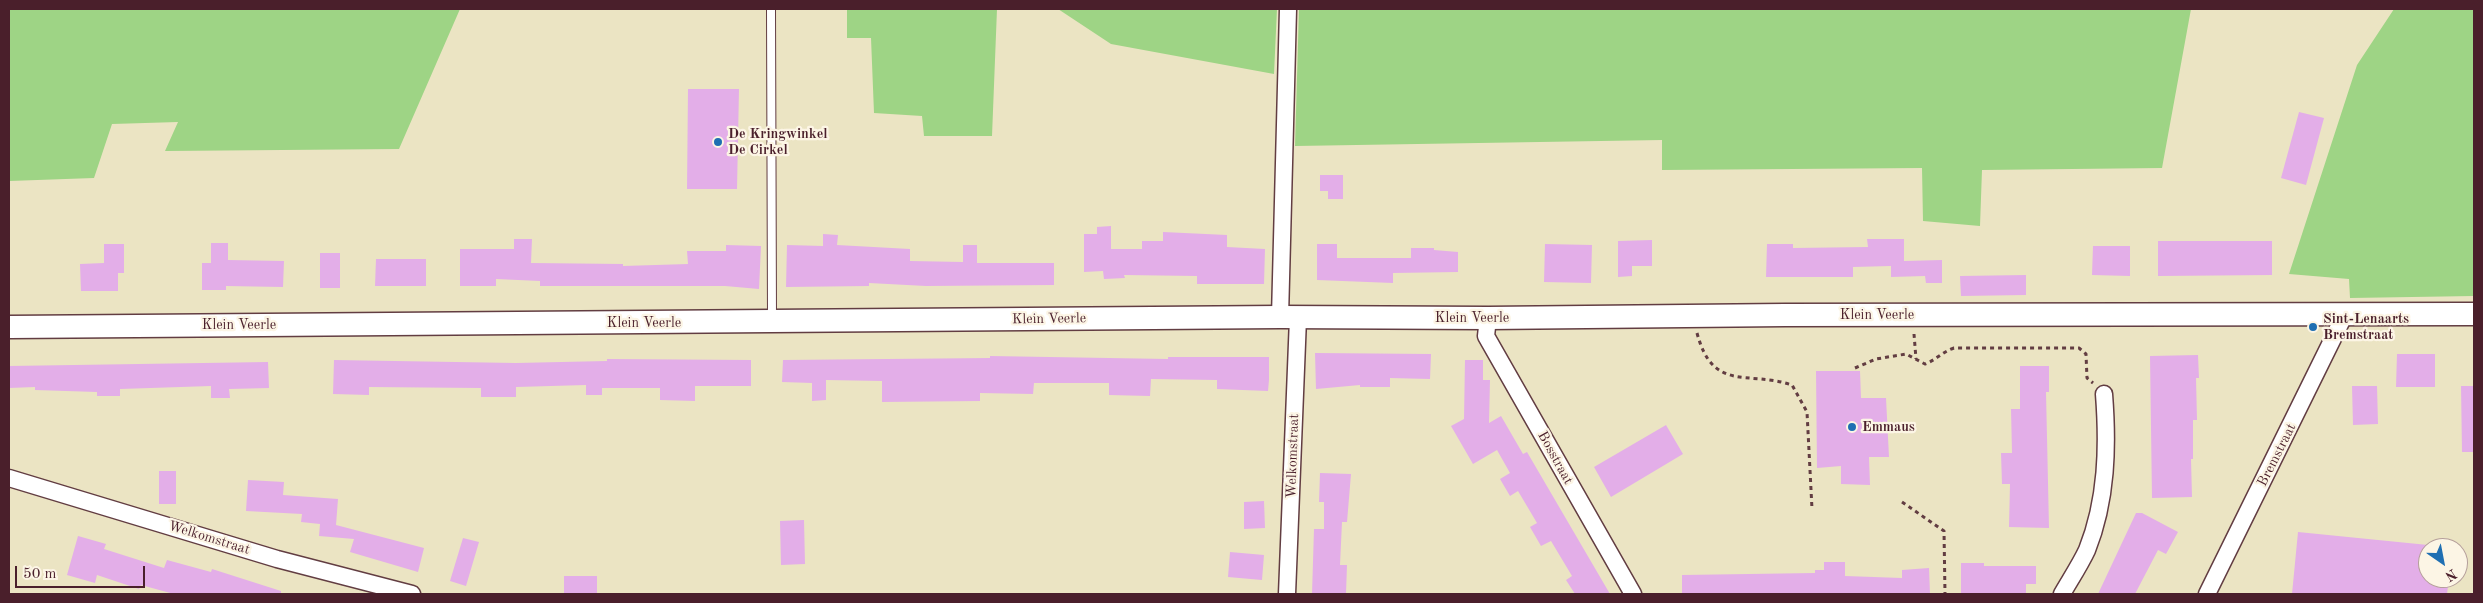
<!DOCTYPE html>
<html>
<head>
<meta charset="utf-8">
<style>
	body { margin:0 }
	#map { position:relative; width:2483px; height:603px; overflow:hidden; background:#ebe4c3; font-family:"Old Standard TT",serif }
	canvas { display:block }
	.frame { position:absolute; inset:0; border:10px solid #4a1f2b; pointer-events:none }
	.north { position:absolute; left:2418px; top:538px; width:50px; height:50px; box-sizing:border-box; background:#fcf5e5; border:1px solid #b59f9b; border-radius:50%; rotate:147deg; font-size:14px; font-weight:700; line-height:20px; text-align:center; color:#4a1f2b }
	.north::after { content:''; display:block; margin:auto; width:18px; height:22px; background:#1f6fb2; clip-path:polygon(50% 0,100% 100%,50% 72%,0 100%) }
	.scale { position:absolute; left:15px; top:566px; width:130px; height:22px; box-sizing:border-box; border:2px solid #4a1f2b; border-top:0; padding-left:6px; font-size:15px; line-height:18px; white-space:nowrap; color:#4a1f2b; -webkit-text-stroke:4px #fcf5e5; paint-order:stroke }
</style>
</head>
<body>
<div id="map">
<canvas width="2483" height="603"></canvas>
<div class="frame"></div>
<div class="north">N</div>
<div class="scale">50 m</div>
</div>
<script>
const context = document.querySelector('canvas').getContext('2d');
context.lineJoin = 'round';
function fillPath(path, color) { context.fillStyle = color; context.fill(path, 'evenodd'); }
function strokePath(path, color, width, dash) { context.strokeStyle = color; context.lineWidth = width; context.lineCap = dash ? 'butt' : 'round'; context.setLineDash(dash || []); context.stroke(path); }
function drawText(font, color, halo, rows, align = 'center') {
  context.font = font + ' "Old Standard TT",serif'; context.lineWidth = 4.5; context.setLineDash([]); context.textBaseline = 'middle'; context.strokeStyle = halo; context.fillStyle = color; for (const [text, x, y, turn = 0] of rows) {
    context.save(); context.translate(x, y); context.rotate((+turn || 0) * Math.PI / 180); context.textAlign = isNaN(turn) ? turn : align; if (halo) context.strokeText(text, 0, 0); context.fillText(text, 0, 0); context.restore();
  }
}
fillPath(new Path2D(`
	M9 9H460L399 149 165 151 178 122 112 124 94 178 9 181Z
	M847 9H997L992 136H924L922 116 874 113 871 38H847Z
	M1058 9H1277L1274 74 1111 44Z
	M1299 9H2191L2162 168 1982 170 1980 226 1923 221 1922 168 1662 170V140L1295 146Z
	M2394 9H2474V296L2350 298 2349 279 2289 274 2357 65Z`), '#9ed485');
fillPath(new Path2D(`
	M688 89H739L737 189H687Z
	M2299 112 2324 118 2306 185 2281 178Z
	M1320 175H1343V199H1328V191H1320Z
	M1111 226V249H1142V241H1163V232L1227 235V247L1265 249 1264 284H1197V276L1124 275 1125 278 1104 279 1103 271 1084 272V234H1097V227Z
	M823 234 838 235 837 245 910 249V261L963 262V245H977V263H1054V285L926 286 869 283V286L786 287 787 245 823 246Z
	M514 239H532L531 263 623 264V266L688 264 687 251H726V245L761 246 759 289 725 286H540V281L496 279V286H460V249H514Z
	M1867 239H1904V261L1942 260V283H1926L1925 276 1891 277V266L1853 267V277H1766L1767 244H1793V248L1868 247Z
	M1652 240V266H1632V276L1618 277V241Z
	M2158 241H2272V275L2158 276Z
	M211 243H228V260L284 261 283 287 226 286V290H202V263H211Z
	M104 244H124V273H118V291H81L80 264 104 263Z
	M1317 244H1337V258H1411V248H1434V250L1458 252V272L1393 273V283L1317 280Z
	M1545 244 1592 245 1591 283 1544 282Z
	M2093 246H2130V276L2092 275Z
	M320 253H340V288H320Z
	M376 259H426V286H375Z
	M2026 275V295L1961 296 1960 276Z
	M1315 353 1431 354 1430 379 1390 378V387H1360V385L1316 389Z
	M2397 354H2435V387H2396Z
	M2198 355 2199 378H2196L2197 420H2193V459H2191L2192 497 2152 498 2150 356Z
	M990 356 1168 359V357H1269V380L1268 391 1217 389V380L1151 379 1150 396 1109 395V383H1034L1033 394 980 393V401L882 402V381L826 380V400L812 401V383L782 382 783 360 990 358Z
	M607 359 751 360V386H695V401L660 400V388H602V395H586V385L516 387V397H481V388L369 387V395L333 394 334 360 516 363 607 361Z
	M1465 360H1483V380H1490L1489 423 1501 416 1523 454 1527 452 1610 594H1575L1566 580 1572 576 1551 541 1541 546 1530 527 1537 523 1518 491 1510 496 1500 479 1510 473 1497 450 1473 464 1451 426 1464 419Z
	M268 362 269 388 229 389 230 398H211V386L120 389V396H97V392L35 390V387L9 388V366Z
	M2020 366H2049V392H2046L2049 528 2009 527 2010 484H2002L2001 453H2012L2011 409H2020Z
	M1816 371H1860L1861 398H1886L1889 457H1869L1870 485 1841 484V466L1817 468Z
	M2352 386H2377L2378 424 2353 425Z
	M2461 386H2474V452H2462Z
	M1666 425 1683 454 1611 497 1594 467Z
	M159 471H176V504H159Z
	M1320 473 1351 474 1347 522H1342L1340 565H1347L1346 594H1312L1314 529H1324V502H1319Z
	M248 480 284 482 283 495 338 499 336 525 424 548 418 572 350 552 354 539 319 536 320 524 301 522 302 514 246 511Z
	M1264 501 1265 528 1244 529V502Z
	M2136 513H2142L2178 532 2166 554 2158 550 2135 594H2098Z
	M804 520 805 564 781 565 780 521Z
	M2298 532 2428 545V578H2449L2447 594H2292Z
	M78 536 106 544 104 549 164 568 167 560 211 572 212 569 281 591V594H174L141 585 139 589 97 575 95 583 67 575Z
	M463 538 479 542 466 586 450 581Z
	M1230 552 1264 555 1262 580 1228 577Z
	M1824 562H1845V576L1902 578V570L1929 568 1930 594H1682V575L1815 573V570H1824Z
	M1961 563H1984V566H2036V584H2026V594H1961Z
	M564 576H597V594H564Z`), '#e3aee8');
const service = new Path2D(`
	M771 9 772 320`);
const minor = new Path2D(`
	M1280 317 1288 9
	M1488 318 1486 336 1633 594
	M9 478 277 559 412 594
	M1287 594 1298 318
	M2062 594C2070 580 2080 565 2087 550 2107 500 2108 446 2104 394
	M2207 594 2345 314`);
const secondary = new Path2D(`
	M9 327 1280 317 1488 318 1785 315 2474 314`);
strokePath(service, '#623d42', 10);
strokePath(minor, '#623d42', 19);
strokePath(secondary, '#623d42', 25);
strokePath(new Path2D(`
	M1697 333C1713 393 1747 370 1792 385L1807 412 1812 509
	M1914 334 1916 359
	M1855 368 1876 359 1906 354 1925 364C1936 360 1942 352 1954 348H2079L2086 354 2087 378 2093 383
	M1902 502 1944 531 1945 594`), '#623d42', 3, [4, 4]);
strokePath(service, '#fff', 8);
strokePath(minor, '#fff', 16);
strokePath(secondary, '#fff', 22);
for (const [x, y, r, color] of [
	[718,142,5,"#1f6fb2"],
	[2313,327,5,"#1f6fb2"],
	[1852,427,5,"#1f6fb2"]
]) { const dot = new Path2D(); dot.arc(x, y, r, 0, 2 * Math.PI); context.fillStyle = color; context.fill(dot); strokePath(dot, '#fcf5e5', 2); }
drawText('bold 14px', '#4a1f2b', '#fcf5e5', [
	["De Kringwinkel",728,134],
	["De Cirkel",728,150],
	["Sint-Lenaarts",2323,319],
	["Bremstraat",2323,335],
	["Emmaus",1862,427]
], 'left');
drawText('14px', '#4a1f2b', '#fcf5e5', [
	["Klein Veerle",1877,315],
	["Klein Veerle",1472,318],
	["Klein Veerle",1049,319,-1],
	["Klein Veerle",644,323],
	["Klein Veerle",239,325],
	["Bremstraat",2277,455,-63],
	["Welkomstraat",1293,456,-88],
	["Bosstraat",1555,458,61],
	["Welkomstraat",209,538,17]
]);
</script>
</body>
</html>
